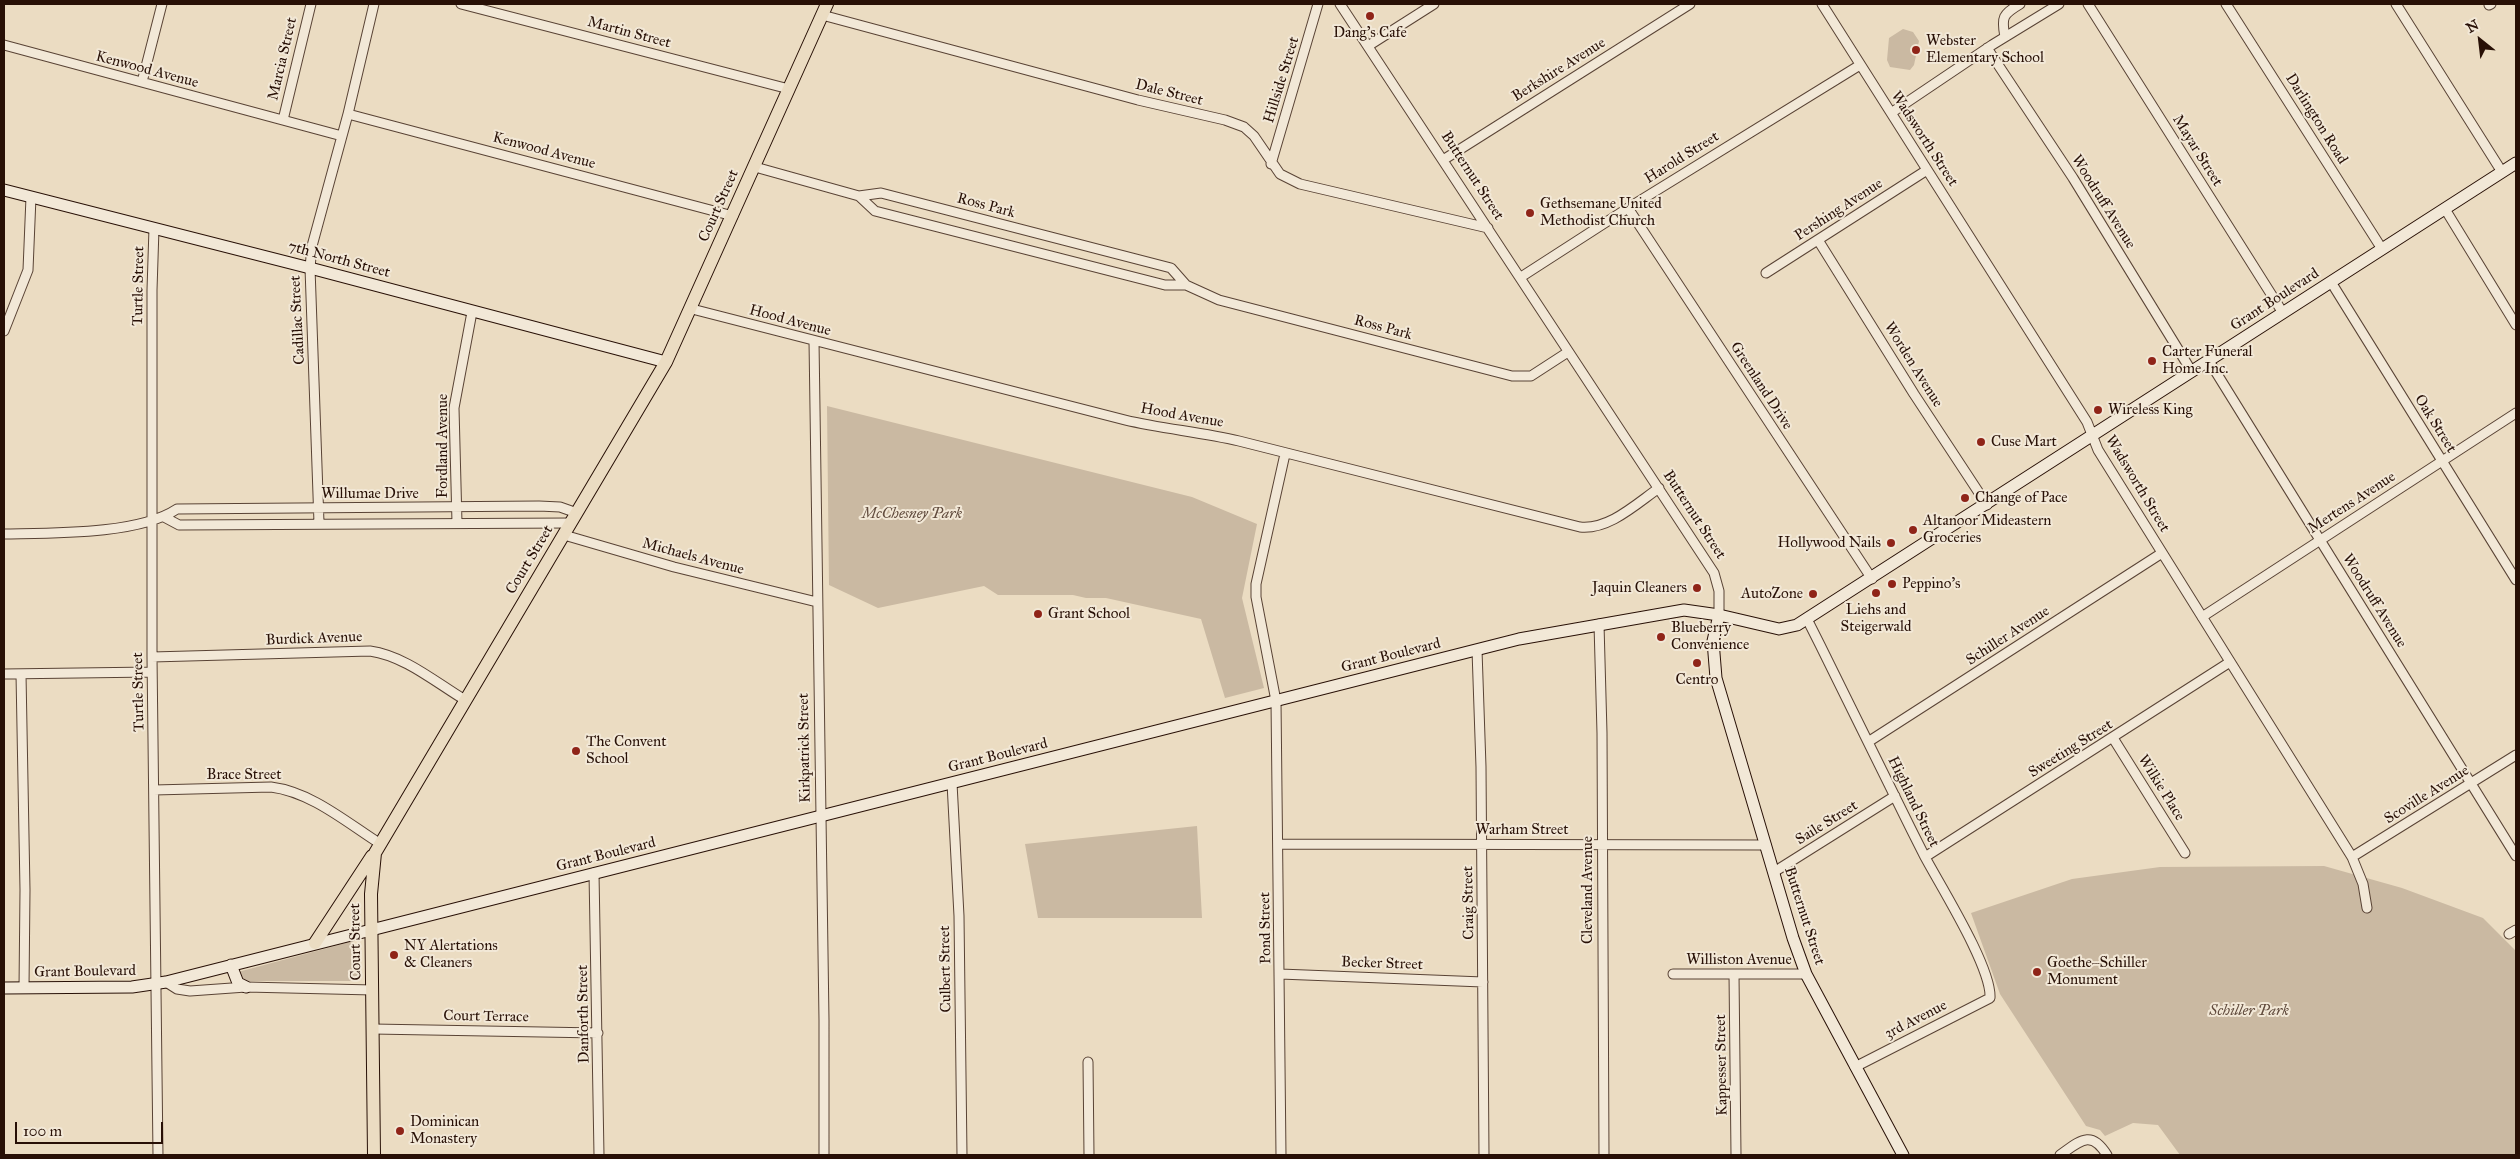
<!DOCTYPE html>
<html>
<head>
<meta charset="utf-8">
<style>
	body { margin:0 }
	#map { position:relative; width:2520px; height:1159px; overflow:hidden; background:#ebdcc2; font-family:"IM FELL Great Primer",serif }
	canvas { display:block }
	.frame { position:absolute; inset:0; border:5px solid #281006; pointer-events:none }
	.north { position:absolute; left:2455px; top:15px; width:50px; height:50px; -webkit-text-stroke:4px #f2e8d7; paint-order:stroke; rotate:331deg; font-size:14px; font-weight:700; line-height:20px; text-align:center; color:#281006 }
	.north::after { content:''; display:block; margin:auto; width:18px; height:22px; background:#281006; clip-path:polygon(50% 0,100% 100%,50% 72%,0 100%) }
	.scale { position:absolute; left:15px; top:1122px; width:148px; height:22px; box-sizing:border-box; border:2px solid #281006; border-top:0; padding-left:6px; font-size:15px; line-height:18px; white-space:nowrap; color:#281006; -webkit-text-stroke:4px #f2e8d7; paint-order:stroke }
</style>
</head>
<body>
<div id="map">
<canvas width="2520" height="1159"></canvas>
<div class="frame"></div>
<div class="north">N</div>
<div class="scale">100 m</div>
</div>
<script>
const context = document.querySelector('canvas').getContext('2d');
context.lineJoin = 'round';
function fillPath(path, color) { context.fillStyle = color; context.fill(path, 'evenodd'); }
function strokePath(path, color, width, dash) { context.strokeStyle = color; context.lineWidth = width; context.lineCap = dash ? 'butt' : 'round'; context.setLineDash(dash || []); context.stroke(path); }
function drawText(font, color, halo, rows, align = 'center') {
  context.font = font + ' "IM FELL Great Primer",serif'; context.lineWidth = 4; context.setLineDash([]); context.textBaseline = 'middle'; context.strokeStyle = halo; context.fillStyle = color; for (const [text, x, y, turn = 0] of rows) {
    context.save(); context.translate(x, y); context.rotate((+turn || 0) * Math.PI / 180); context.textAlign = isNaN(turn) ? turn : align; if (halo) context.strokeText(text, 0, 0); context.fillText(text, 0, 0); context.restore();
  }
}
fillPath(new Path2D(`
	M1903 29 1913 32 1919 41 1914 65 1910 70 1890 67 1887 60 1889 38Z
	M827 406 1192 497 1257 524 1242 598 1264 688 1225 698 1201 619 1106 598H1086L1073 595H998L984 586 878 608 829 585Z
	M1197 826 1202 918H1038L1025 844Z
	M2324 866 2402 888 2483 918 2516 951V1155H2180L2158 1125 2133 1123 2105 1136 2100 1130 2086 1126 2000 994 1971 913 2072 879 2160 867Z
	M350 942C363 946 360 961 361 973L353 981H242L238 972Z`), '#cab9a2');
const street = new Path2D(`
	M461 4 789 89
	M1340 4 1714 573 1719 591V615
	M1822 4 2087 422 2098 450 2352 857 2363 884 2367 908
	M2088 4 2283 313
	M2226 4 2382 249
	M2396 4 2502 172
	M2489 5 2491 4
	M822 15 1138 100 1225 120 1244 127 1254 136 1280 174 1300 184 1488 228
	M2005 37C2001 17 2003 14 2020 4
	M4 45 342 136
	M1368 46 1434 4
	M1987 48 2073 178 2192 372
	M142 82 162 4
	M1891 113 1992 45 2059 4
	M348 114 733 216
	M283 120 311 4
	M1443 160 1690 4
	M1271 164 1318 4
	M755 167 859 196 881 193 1171 268 1186 285 1219 300 1512 376H1531L1568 352
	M859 196 875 211 1165 285H1186
	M1628 208 1872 579
	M2445 209 2516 325
	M154 228 152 290V657L158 1155
	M1818 240 1914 394 1987 505
	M1766 273 1927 170
	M1521 277 1628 208 1860 65
	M2331 282 2516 580
	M692 309 1125 420C1163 429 1201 432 1239 441L1580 527C1609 530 1636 504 1659 488
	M4 331 28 270 31 197
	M814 341 824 1020V1155
	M2209 361 2516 856
	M164 517 179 525 571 523
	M319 523 310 268 312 246 348 114 374 4
	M457 523 454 408 472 312
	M4 534C51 533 138 535 177 509L539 506 560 507 577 513
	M564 535 674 567 817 602
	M2202 617 2516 413
	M1807 619C1847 698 1885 778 1925 857 1941 887 1992 968 1990 998L1855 1067
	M1599 624 1602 733 1604 1155
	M1477 650 1481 767 1484 1155
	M152 657 370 651C405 656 435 682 465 700
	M4 674 152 672
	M21 674 25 890 24 988
	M2113 738 2185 853
	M1868 742 2162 553
	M952 783 959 916 962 1155
	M154 790 271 787C311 792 346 822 379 843
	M1279 844 1766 845
	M1925 857 2230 662
	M2352 857 2516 755
	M1774 872 1895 796
	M594 873 599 1155
	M2509 934 2516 930
	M1280 974 1483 982
	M1673 974H1806
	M1734 974 1736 1155
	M166 982 177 989 190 991 246 987 373 990
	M373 1029 598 1033
	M1088 1062 1089 1155
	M1281 1155 1276 701 1256 597V584L1285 454
	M2060 1155C2080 1141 2091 1129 2107 1155`);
const secondary = new Path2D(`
	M4 190 310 268 666 362
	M1719 615 1713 641 1716 678 1793 938 1806 974 1903 1155
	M231 965 238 983 246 987
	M4 988 132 987 166 982 1519 639 1684 610 1719 615 1779 629 1797 625 2516 163`);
const primary = new Path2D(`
	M315 943 372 856
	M374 1155 371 894 375 853 666 362 827 4`);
strokePath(street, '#594335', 11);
strokePath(secondary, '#281006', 13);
strokePath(primary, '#281006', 14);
strokePath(street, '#f2e8d7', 9);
strokePath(secondary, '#f2e8d7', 11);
strokePath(primary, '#ebdcc2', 12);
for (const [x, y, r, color] of [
	[1370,16,5,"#8f2418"],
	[1916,50,5,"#8f2418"],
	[1530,213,5,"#8f2418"],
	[2152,361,5,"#8f2418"],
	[2098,410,5,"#8f2418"],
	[1981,442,5,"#8f2418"],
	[1965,498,5,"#8f2418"],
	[1913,530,5,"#8f2418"],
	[1891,543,5,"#8f2418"],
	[1892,584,5,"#8f2418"],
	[1697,588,5,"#8f2418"],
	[1876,593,5,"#8f2418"],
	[1813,594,5,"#8f2418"],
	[1038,614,5,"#8f2418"],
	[1661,637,5,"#8f2418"],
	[1697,663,5,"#8f2418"],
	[576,751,5,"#8f2418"],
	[394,955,5,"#8f2418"],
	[2037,972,5,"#8f2418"],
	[400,1131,5,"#8f2418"]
]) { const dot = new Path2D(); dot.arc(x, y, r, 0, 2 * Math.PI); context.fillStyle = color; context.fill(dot); strokePath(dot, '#f2e8d7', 2); }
drawText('15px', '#281006', '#f2e8d7', [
	["Martin Street",629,33,15],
	["Marcia Street",283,59,-77],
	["Kenwood Avenue",147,70,15],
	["Berkshire Avenue",1559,70,-32],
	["Hillside Street",1282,80,-73],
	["Dale Street",1169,93,14],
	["Darlington Road",2316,119,58],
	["Wadsworth Street",1924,139,57],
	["Kenwood Avenue",544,151,15],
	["Mayar Street",2197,151,58],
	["Harold Street",1682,158,-32],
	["Butternut Street",1472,176,57],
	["Woodruff Avenue",2103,202,58],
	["Court Street",719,206,-66],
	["Ross Park",986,206,15],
	["Pershing Avenue",1839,210,-33],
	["7th North Street",339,260,15],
	["Turtle Street",139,286,-89],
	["Grant Boulevard",2275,300,-33],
	["Cadillac Street",298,320,-93],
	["Hood Avenue",790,321,15],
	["Ross Park",1383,328,15],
	["Worden Avenue",1913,365,58],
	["Greenland Drive",1761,386,57],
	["Hood Avenue",1182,416,10],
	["Oak Street",2435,424,58],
	["Fordland Avenue",443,446,-90],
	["Wadsworth Street",2137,484,59],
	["Willumae Drive",370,494],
	["Mertens Avenue",2352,503,-33],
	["Butternut Street",1694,515,57],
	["Michaels Avenue",693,557,15],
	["Court Street",530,560,-59],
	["Woodruff Avenue",2374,601,58],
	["Schiller Avenue",2008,636,-33],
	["Burdick Avenue",314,639,-2],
	["Grant Boulevard",1391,656,-14],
	["Turtle Street",139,692,-91],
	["Kirkpatrick Street",805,748,-91],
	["Sweeting Street",2071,749,-32],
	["Grant Boulevard",998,756,-14],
	["Brace Street",244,775],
	["Wilkie Place",2161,788,58],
	["Scoville Avenue",2427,795,-32],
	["Highland Street",1913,802,64],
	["Saile Street",1827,823,-32],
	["Warham Street",1522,830],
	["Grant Boulevard",606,855,-14],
	["Cleveland Avenue",1588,890,-90],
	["Craig Street",1469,903,-91],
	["Butternut Street",1804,916,72],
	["Pond Street",1266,928,-91],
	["Court Street",356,942,-91],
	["Williston Avenue",1739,960],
	["Becker Street",1382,964,2],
	["Culbert Street",946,969,-91],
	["Grant Boulevard",85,972,-1],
	["Danforth Street",584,1014,-91],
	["Court Terrace",486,1017,1],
	["3rd Avenue",1916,1020,-27],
	["Kappesser Street",1722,1065,-91]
]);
drawText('15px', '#281006', '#f2e8d7', [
	["Dang's Cafe",1370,33,"center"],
	["Webster",1926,41],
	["Elementary School",1926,58],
	["Gethsemane United",1540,204],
	["Methodist Church",1540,221],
	["Carter Funeral",2162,352],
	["Home Inc.",2162,369],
	["Wireless King",2108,410],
	["Cuse Mart",1991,442],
	["Change of Pace",1975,498],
	["Altanoor Mideastern",1923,521],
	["Groceries",1923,538],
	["Hollywood Nails",1881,543,"right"],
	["Peppino's",1902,584],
	["Jaquin Cleaners",1687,588,"right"],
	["AutoZone",1803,594,"right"],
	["Liehs and",1876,610,"center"],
	["Steigerwald",1876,627,"center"],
	["Grant School",1048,614],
	["Blueberry",1671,628],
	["Convenience",1671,645],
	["Centro",1697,680,"center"],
	["The Convent",586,742],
	["School",586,759],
	["NY Alertations",404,946],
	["& Cleaners",404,963],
	["Goethe–Schiller",2047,963],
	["Monument",2047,980],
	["Dominican",410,1122],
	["Monastery",410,1139]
], 'left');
drawText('italic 15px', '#614b3d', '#f2e8d7', [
	["McChesney Park",912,514],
	["Schiller Park",2249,1011]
]);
</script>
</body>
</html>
